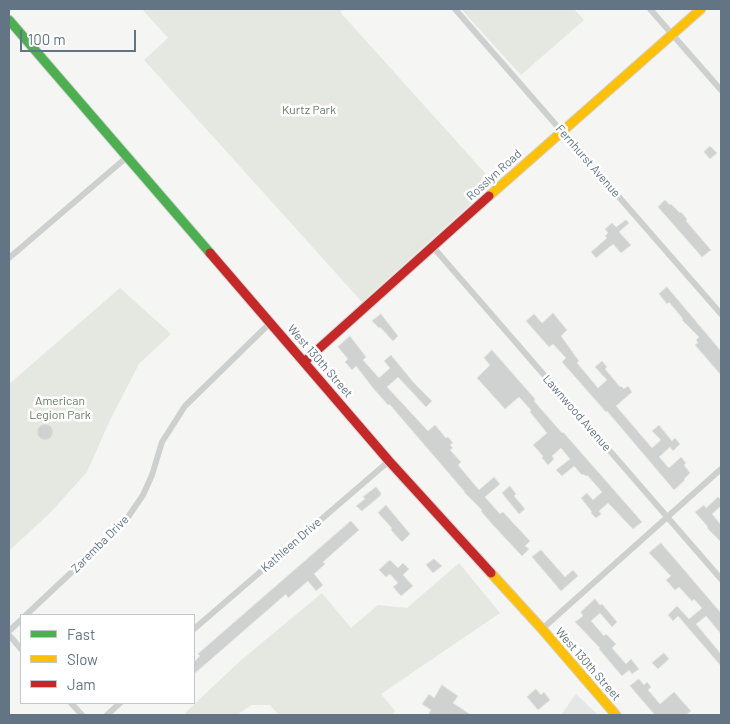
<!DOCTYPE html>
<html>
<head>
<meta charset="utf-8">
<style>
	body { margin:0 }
	#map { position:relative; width:730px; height:724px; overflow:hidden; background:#f5f5f3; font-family:Barlow,sans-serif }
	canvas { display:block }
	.frame { position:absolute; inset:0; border:10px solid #637485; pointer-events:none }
	.legend { position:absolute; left:20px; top:614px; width:175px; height:90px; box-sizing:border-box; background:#fff; border:1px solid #c1c7ce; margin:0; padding:6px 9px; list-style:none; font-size:15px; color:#637485 }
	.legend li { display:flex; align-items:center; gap:10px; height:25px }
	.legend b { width:25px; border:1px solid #c1c7ce }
	.scale { position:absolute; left:20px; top:30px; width:116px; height:22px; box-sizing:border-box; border:2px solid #637485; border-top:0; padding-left:6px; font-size:15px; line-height:18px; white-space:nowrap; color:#637485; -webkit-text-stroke:4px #fff; paint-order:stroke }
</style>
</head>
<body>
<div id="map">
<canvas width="730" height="724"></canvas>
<div class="frame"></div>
<ul class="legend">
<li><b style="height:6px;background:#4caf50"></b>Fast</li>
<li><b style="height:6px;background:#ffc107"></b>Slow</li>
<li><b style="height:6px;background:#c62828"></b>Jam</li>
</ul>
<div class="scale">100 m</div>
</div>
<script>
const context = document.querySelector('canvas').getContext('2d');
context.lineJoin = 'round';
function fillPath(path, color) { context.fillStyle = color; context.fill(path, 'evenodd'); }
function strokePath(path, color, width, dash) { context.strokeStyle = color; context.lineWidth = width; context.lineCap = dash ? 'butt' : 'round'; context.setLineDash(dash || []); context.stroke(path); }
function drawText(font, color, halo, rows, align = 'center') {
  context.font = font + ' Barlow,sans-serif'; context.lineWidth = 5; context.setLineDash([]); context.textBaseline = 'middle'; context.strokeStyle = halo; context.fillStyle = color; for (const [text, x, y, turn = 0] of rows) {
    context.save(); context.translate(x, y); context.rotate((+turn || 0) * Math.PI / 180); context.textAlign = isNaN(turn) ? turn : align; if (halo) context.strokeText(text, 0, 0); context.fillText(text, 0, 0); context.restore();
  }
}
fillPath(new Path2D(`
	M576 694 598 715H561Z`), '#e5e7e6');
fillPath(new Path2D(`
	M142 9H344L340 12 494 183 362 302 144 60 168 38Z
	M461 9H574L584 20 521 75Z
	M120 288 171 334 139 364 110 420 87 472 51 512 9 551V384Z
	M459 563 500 613 381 694 395 711 391 715H279L270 705H251L237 715H183L240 661 322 593 351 628 378 605 407 608Z`), '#e4e8e1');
const building = new Path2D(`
	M710 146 717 153 710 159 704 152Z
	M665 200 670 205 671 204 680 213 681 212 687 219 686 221 711 250 702 257 658 207Z
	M626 220 629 223 619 232 631 245 621 253 613 244 596 258 591 252 607 238 605 236 608 233 605 229 612 223 616 227Z
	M667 287 721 351V375L695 345 698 343 696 340 699 337 682 320 683 319 669 302 667 304 659 294Z
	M553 313 567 330 561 336 579 361 577 363 598 388 607 380 595 367 602 361 607 367 605 369 620 387 621 386 624 389 628 386 632 392 616 406 652 448 661 440 652 431 659 425 672 441 675 438 680 444 673 451 670 447 659 457 669 468 681 457 686 463 684 465 690 473 684 479 685 480 674 490 607 411 606 412 562 362 566 358 553 344 549 347 526 321 534 314 542 323Z
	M381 314 398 336 393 341 380 327 379 328 372 321Z
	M350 336 366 357 363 360 379 378 390 368 384 361 391 355 414 383 432 401 426 407 398 377 387 387 428 431 435 425 446 438 448 437 453 443 450 445 453 448 450 450 461 462 458 465 479 490 494 477 500 484 485 497 500 514 503 512 530 541 525 546 529 549 522 556 492 524 481 511 482 510 464 492H465L391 406 389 404 388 405 373 388 356 366 352 370 345 362 348 359 338 347Z
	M492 350 535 399 534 401 562 433 563 432 642 522 633 529 608 503 599 511 601 514 596 518 591 513 592 512 581 498 587 493 593 500 602 492 595 484 587 475 586 476 583 474 582 475 574 466 562 476 556 470 570 459 561 448 552 456 554 459 548 465 542 458 543 456 533 445 547 433 530 412 531 410 519 397 505 409 477 378 490 365 484 358Z
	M37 432a8 8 0 1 1 16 0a8 8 0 1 1-16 0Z
	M510 486 516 494 514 496 525 509 519 514 502 493Z
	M376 487 381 493 380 496 362 511 356 506 365 499 363 497Z
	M718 497 721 500V506L712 514 721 525V542L707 528 708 527 695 512 704 505 706 508Z
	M386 505 410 534 402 542 391 530 392 528 378 513Z
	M351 521 359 530 323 562 325 564 314 574 323 585 316 591 308 581 288 598 286 594 194 674V662L200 656 198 654Z
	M661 543 721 613V634L706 616 696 624 721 654V666L678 616 673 621 668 615 677 606 689 619 702 608 694 599 692 601 679 587 675 590 666 580 671 576 649 553Z
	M541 550 565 577 573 570 578 576 561 591 532 557Z
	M434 559 442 566 433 573 426 565Z
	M390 560 398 568 403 563 409 569 403 575 413 586 401 596 393 587 398 583 390 574 386 577 379 570Z
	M595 599 600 605 602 604 617 622 612 627 600 613 591 621 604 636 606 634 616 644 612 648 626 664 631 659 639 669 632 674 629 670 622 676 599 649 600 648 575 622 583 616 581 612Z
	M664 653 669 659 658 669 652 663Z
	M639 679 644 685 647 682 651 687 648 690 660 704 674 692 691 711 686 715H655L630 686Z
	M442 685 458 696 453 703 471 715H428L431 710 422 704 429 694 434 698Z
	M536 689 541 695 544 692 550 700 538 710 527 697Z`);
fillPath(building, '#d0d1d1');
strokePath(building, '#e4e4e3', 1);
const fast = new Path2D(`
	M9 20 210 253`);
const slow = new Path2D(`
	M489 196 701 9
	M491 573 542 629 616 715`);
const jam = new Path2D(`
	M210 253 389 461 491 573
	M304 362 489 196`);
strokePath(fast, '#d0d2d3', 11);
strokePath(slow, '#d0d2d3', 11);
strokePath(jam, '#d0d2d3', 11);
strokePath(new Path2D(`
	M455 9 721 314
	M650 9 721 90
	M433 247 721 579
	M9 258 127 157
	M26 615 124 523 143 495 152 475 162 442 185 406 270 323
	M194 629 389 461
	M542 629 721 469
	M9 631 21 620
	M9 635 21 649
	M71 703 82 715
	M107 715 120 703`), '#ced0d0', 6);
strokePath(fast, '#4caf50', 9);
strokePath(slow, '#ffc107', 9);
strokePath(jam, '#c62828', 9);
drawText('12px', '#667c63', '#fff', [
	["Kurtz Park",309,110],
	["American",60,401],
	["Legion Park",60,415]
]);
drawText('12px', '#637485', '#fff', [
	["Fernhurst Avenue",588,161,49],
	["Rosslyn Road",494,175,-42],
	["West 130th Street",320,361,49],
	["Lawnwood Avenue",577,413,49],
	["Zaremba Drive",100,544,-45],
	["Kathleen Drive",291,545,-41],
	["West 130th Street",588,664,49]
]);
</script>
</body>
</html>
